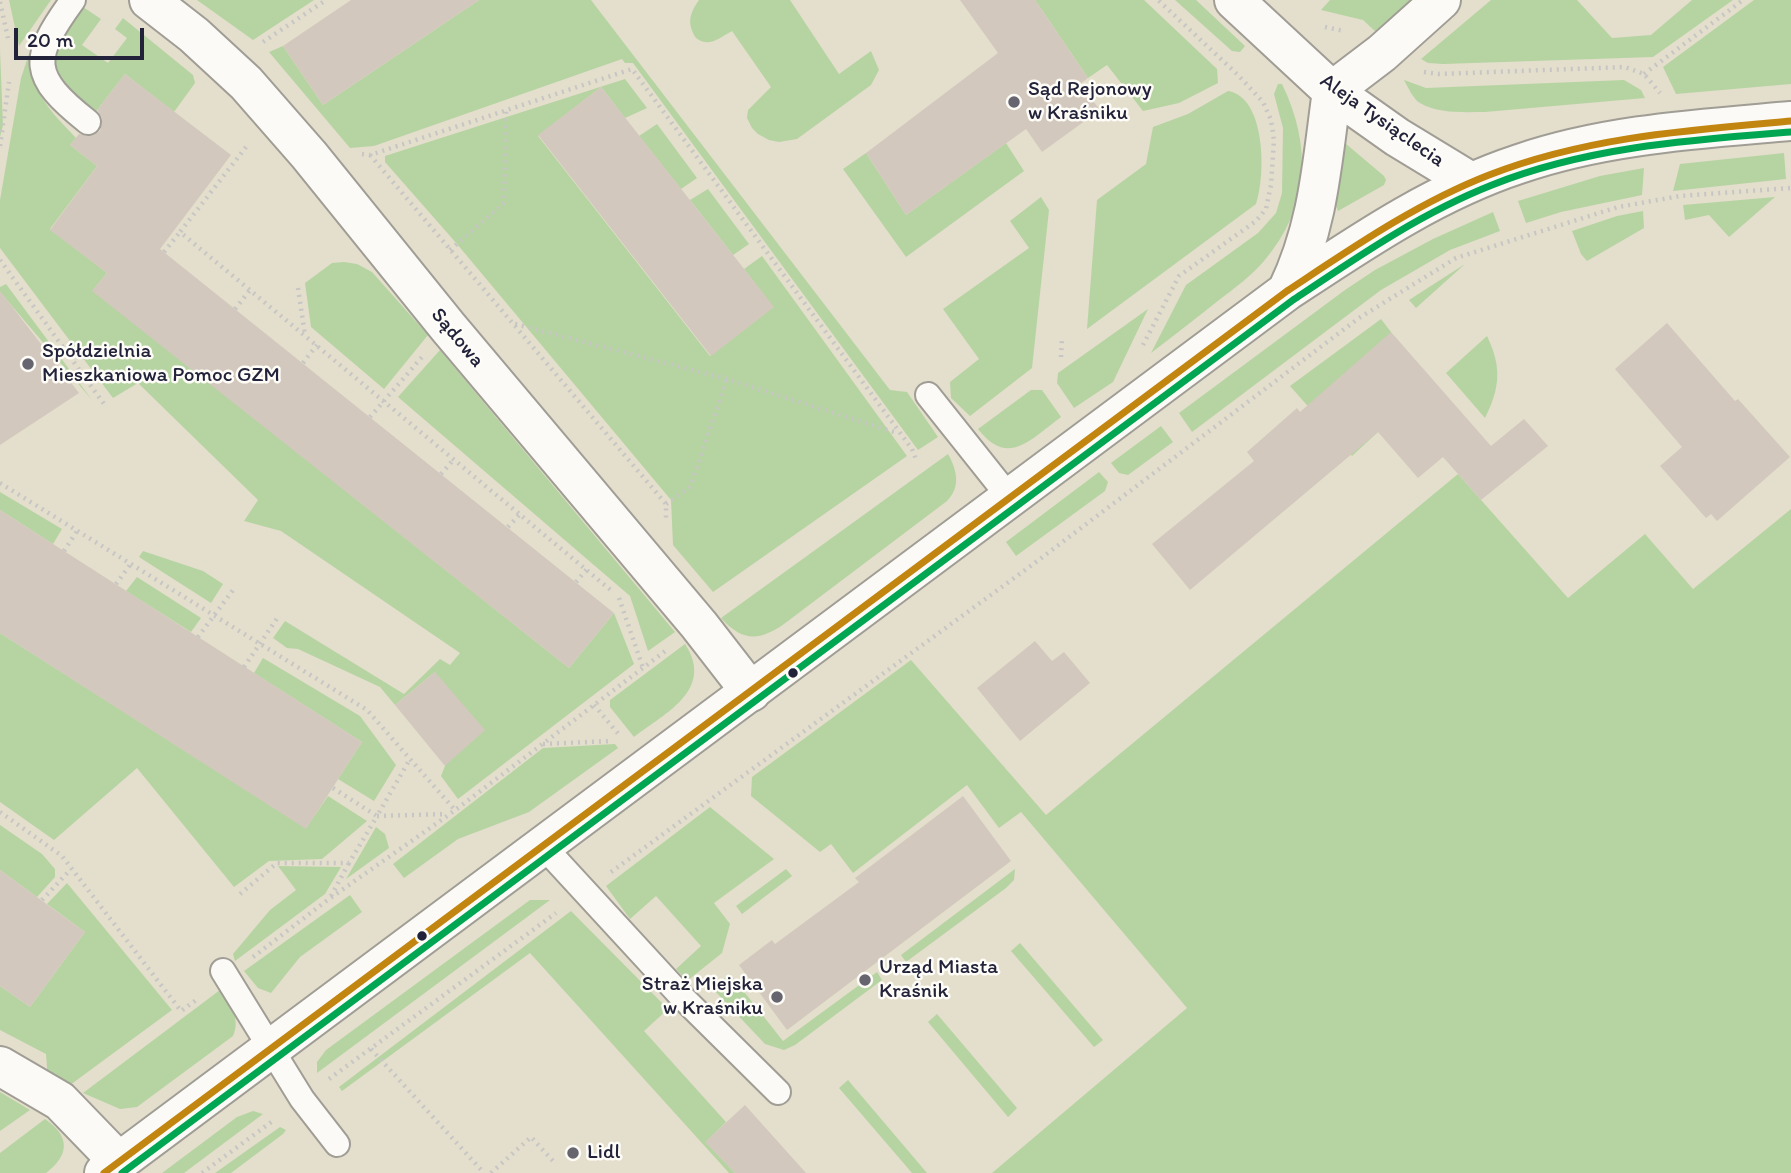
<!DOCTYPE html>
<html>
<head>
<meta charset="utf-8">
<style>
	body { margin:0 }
	#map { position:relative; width:1791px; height:1173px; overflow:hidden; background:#e4decc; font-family:Itim,sans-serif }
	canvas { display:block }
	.scale { position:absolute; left:14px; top:28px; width:130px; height:32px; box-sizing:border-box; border:4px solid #22223b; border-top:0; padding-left:9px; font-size:21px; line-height:24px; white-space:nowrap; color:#22223b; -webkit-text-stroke:5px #fdfcf7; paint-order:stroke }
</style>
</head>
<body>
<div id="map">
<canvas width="1791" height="1173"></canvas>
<div class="scale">20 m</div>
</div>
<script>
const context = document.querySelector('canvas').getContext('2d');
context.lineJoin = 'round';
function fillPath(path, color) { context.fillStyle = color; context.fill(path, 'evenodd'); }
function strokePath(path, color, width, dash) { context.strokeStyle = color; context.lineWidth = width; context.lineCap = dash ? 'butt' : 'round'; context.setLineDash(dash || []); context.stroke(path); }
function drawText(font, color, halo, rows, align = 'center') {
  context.font = font + ' Itim,sans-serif'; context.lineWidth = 5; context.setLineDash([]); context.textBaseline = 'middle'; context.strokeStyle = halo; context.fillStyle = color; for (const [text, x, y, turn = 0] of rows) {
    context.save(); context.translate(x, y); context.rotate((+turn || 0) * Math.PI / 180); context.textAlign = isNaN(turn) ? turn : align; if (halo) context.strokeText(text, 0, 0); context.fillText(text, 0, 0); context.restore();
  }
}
fillPath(new Path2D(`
	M9 0H51L19 46Z
	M197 0H314L253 40Z
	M479 0H591L890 390 907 392 938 437 918 450 633 63H625L622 59 374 146 350 148 269 52 283 46 323 105Z
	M699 0H790L839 74 871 51 879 70 871 85 797 139 779 142 769 140 758 134 752 128 747 118 748 110 771 87 732 31C719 38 709 48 696 38 687 24 689 14 699 0Z
	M1035 0H1144L1217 69 1218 83 1179 103 1143 111 1107 65 1088 78Z
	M1175 0H1196L1245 46 1240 52 1232 51Z
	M1330 0H1416L1377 33 1363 20 1321 10Z
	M1491 0H1577L1612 38 1651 35 1692 0H1733L1653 57 1443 64 1428 63 1421 59Z
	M1754 0H1791V84L1676 94 1663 67Z
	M83 7 101 19 82 45 108 63 127 38 115 29 123 18 193 75 195 83 174 112 125 74 94 114C71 95 40 71 60 38 66 27 75 17 83 7Z
	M0 49 3 125 0 137Z
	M29 54C34 96 48 108 76 138L70 145 97 166 50 229 107 273 93 290 569 668 614 613 634 664 458 799 441 776 445 766 435 672 395 705 380 687 298 649 287 648 273 638 285 621 404 694 440 659 450 665 460 653 281 531 244 521 258 500 138 383 113 398 0 248V200L21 78Z
	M625 79 647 108 625 118 601 87 538 136 710 356 773 307 744 269 762 256 907 456 713 592 673 545 671 500 457 244 385 162V156Z
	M1404 80 1426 88 1624 80 1641 90 1645 98 1485 112C1465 112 1438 114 1420 103 1413 99 1408 87 1404 80Z
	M1278 84H1282C1312 146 1310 207 1264 261 1251 276 1235 288 1219 300 1197 318 1174 335 1151 353L1186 285 1258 233 1276 213 1282 193 1283 128 1274 94Z
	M1228 91C1266 97 1266 176 1256 204L1087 329 1097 200 1146 164 1153 127 1188 114Z
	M657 124 697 178 681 189 639 136Z
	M1006 143 1024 171 906 257 843 169 866 153 906 215Z
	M1345 143 1384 176 1386 180 1384 185 1338 211 1336 206 1343 147Z
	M1784 153 1786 179 1673 191 1680 164Z
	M1644 168 1642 195 1561 212 1526 223 1518 201 1600 176Z
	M708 189 749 244 733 255 690 200Z
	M1041 197 1049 210 1032 368 970 416 951 398 950 382 979 359 943 309 1029 248 1010 221Z
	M1775 197 1729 237 1709 215 1685 220 1683 205Z
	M1643 211 1644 228 1587 261 1581 254 1572 231 1617 216Z
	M1493 212 1500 231 1450 250 1381 290 1192 432 1179 413 1345 290 1375 270 1433 239Z
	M344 262 357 264 372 272 428 335 384 389 311 327 305 283 332 263Z
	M1465 264 1416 308 1409 300Z
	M6 284 92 400 0 292V287Z
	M1148 309 1113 382 1074 408 1057 383 1058 373Z
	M1381 319 1391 332 1378 432 1352 456 1290 386Z
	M1487 336C1502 367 1500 388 1485 418L1446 373Z
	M440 350 675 632 648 651 630 596 398 397Z
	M1031 390H1042L1061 417C1031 439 1008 468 978 429Z
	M1161 426 1173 442 1128 475 1119 473 1111 463Z
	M948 454C957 470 961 487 947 501L784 624C758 642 742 641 721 618Z
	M1099 472 1108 482 1105 491 1016 556 1006 542Z
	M1458 474 1568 598 1645 534 1693 589 1791 509V1173H992L1187 1008 1021 812 999 828 967 785 853 873 831 844 820 852 751 796 752 777 911 660 1046 815Z
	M0 492 62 529 53 544 0 510Z
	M143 551 203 571 223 584 211 603 139 557Z
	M137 577 201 618 191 632 126 591Z
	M0 633 306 828 328 796 367 821 322 859 269 861 234 887 137 768 54 840 0 802Z
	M685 644C715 690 665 713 634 737L610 707V700Z
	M263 658 360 716 396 765 374 801 338 779 362 742 254 673Z
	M615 744 618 748 529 812 458 839 404 878 393 864 543 748Z
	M710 807 774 859 714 903 730 924 722 953 687 981 676 969 701 946 656 896 630 919 606 886Z
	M0 825 42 854 55 869V877L37 897 0 870Z
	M376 827 385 834 389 848 346 879Z
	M278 866 341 867 325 894 235 961 233 954 270 910 296 890Z
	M786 869 792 876 742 914 736 906Z
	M1015 869 1014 880 1006 888 906 962 901 955Z
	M67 883 172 1010 66 1088 48 1080 46 1054 0 1030V986L30 1007 85 932 47 904Z
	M350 895 362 912 300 957 271 993 258 988 244 971Z
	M530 900H550L317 1073V1062L326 1050Z
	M571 911 668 1009 644 1031 726 1122 706 1142 735 1173H729L530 953 342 1091 339 1087Z
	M1020 943 1103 1040 1094 1047 1011 951Z
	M877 972 882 980 795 1045 784 1050 765 1044 712 988 730 974 783 1041Z
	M220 990C230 1003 241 1018 233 1036L137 1107 120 1109 83 1093Z
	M937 1014 1017 1108 1008 1117 928 1022Z
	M848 1080 927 1173H912L839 1088Z
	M0 1092 30 1110 0 1131Z
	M253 1111 263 1114 184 1173H162L237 1117Z
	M45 1119C70 1136 70 1155 46 1173H0V1153Z
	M280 1127 286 1130 283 1134 231 1173H215Z`), '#b6d4a2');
fillPath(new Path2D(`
	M351 0H479L323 105 283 46Z
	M960 0H1035L1088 78 1080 84 1100 110 1042 152 1026 129 906 215 866 153 998 53Z
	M125 74 231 155 160 249 614 613 569 668 92 291 107 273 50 230 97 166 70 145 79 134 92 136 100 131 102 118 97 110Z
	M601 87 774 307 711 356 538 135Z
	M0 291 79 393 0 445Z
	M1667 323 1735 401 1738 399 1790 457 1717 521 1711 514 1706 518 1660 466 1682 447 1615 369Z
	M1391 332 1491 446 1524 419 1548 446 1481 500 1443 457 1418 478 1378 432 1190 590 1152 544 1254 461 1247 452 1297 408 1300 412Z
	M0 510 362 742 306 829 0 633Z
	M1035 641 1052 661 1064 652 1090 683 1020 741 977 688Z
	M435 672 485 730 445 766 395 705Z
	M963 796 1011 861 787 1030 739 965 772 940 775 944 859 882 855 878Z
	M0 870 85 932 30 1007 0 986Z
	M745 1105 806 1173H735L705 1142Z`), '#d3c8bd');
const service = new Path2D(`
	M73 0C30 59 30 76 88 122
	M928 395 1010 498
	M543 846 683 998 778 1092
	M223 971 302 1099 337 1144`);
const minor = new Path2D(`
	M149 0 194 35 246 83 309 155 448 327 699 625 751 692
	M1332 91 1382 53 1441 0
	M0 1066 60 1101 119 1162`);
const tertiary = new Path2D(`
	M1234 0 1332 91 1397 137 1471 182
	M1287 291C1319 225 1322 162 1332 91
	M104 1173 1287 291C1361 242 1434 192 1519 164 1606 134 1700 129 1791 121`);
strokePath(service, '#a09d95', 28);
strokePath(minor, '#a09d95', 42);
strokePath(tertiary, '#a09d95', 42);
strokePath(new Path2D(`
	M0 2 9 43
	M1325 27 1344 31
	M263 42 326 0
	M1424 72 1439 74 1625 67 1644 74 1660 93
	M1644 74 1743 0
	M0 146 9 82
	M246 147 180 232 613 592
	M362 154 370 155 632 69 912 449 917 462
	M370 155 666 504V521
	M450 250 504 203 506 111
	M164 252 180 232
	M0 260 104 404
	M298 288 305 335
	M235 309 250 290
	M515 324 727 379 897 433
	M1143 345 1179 276 1256 221 1266 209 1271 185 1274 140 1271 120 1263 102 1238 75 1158 0
	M1061 357 1062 338
	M303 363 317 345
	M370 417 422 357
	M441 474 454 459
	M0 483 367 710 455 810
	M666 504 690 487 727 379
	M508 527 520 514
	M64 551 77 531
	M576 582 587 569
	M116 584 130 565
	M619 598 643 668
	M198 637 233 590
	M244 667 278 617
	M594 705 621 737
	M543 744 611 741
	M333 788 377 816 410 759
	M0 812 62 856 181 1011 199 998
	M611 872 1032 565 1359 318 1456 258 1618 207 1680 196 1791 188
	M240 894 277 863H349L377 816 447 814
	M331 896 349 863
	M42 900 71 869
	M253 957 329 899 450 814 668 649
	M371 1049 484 1173
	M329 1079 556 913
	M202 1173 274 1120
	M491 1173 531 1137 554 1162`), '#c7c6c4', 4.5, [2, 5]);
strokePath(service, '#fbfaf7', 24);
strokePath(minor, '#fbfaf7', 38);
strokePath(tertiary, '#fbfaf7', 38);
strokePath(new Path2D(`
	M104 1173 1287 291C1352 248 1417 203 1489 175 1586 137 1689 130 1791 121`), '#c2850f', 7);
strokePath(new Path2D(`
	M122 1173 1293 300C1357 257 1421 213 1492 185 1587 147 1690 140 1791 132`), '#00a651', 7);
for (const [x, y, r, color] of [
	[1014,102,7,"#66646e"],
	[28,364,7,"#66646e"],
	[793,673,6,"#22223b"],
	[422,936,6,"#22223b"],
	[865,980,7,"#66646e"],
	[777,997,7,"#66646e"],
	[573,1153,7,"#66646e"]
]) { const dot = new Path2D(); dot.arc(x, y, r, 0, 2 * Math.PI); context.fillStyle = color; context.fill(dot); strokePath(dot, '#fdfcf7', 2.5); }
drawText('21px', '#22223b', '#fdfcf7', [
	["Sąd Rejonowy",1028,90],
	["w Kraśniku",1028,114],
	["Spółdzielnia",42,352],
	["Mieszkaniowa Pomoc GZM",42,376],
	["Urząd Miasta",879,968],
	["Kraśnik",879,992],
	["Straż Miejska",763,985,"right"],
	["w Kraśniku",763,1009,"right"],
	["Lidl",587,1153]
], 'left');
drawText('21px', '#22223b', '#fdfcf7', [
	["Aleja Tysiąclecia",1382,121,35],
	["Sądowa",457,338,50]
]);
</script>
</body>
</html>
